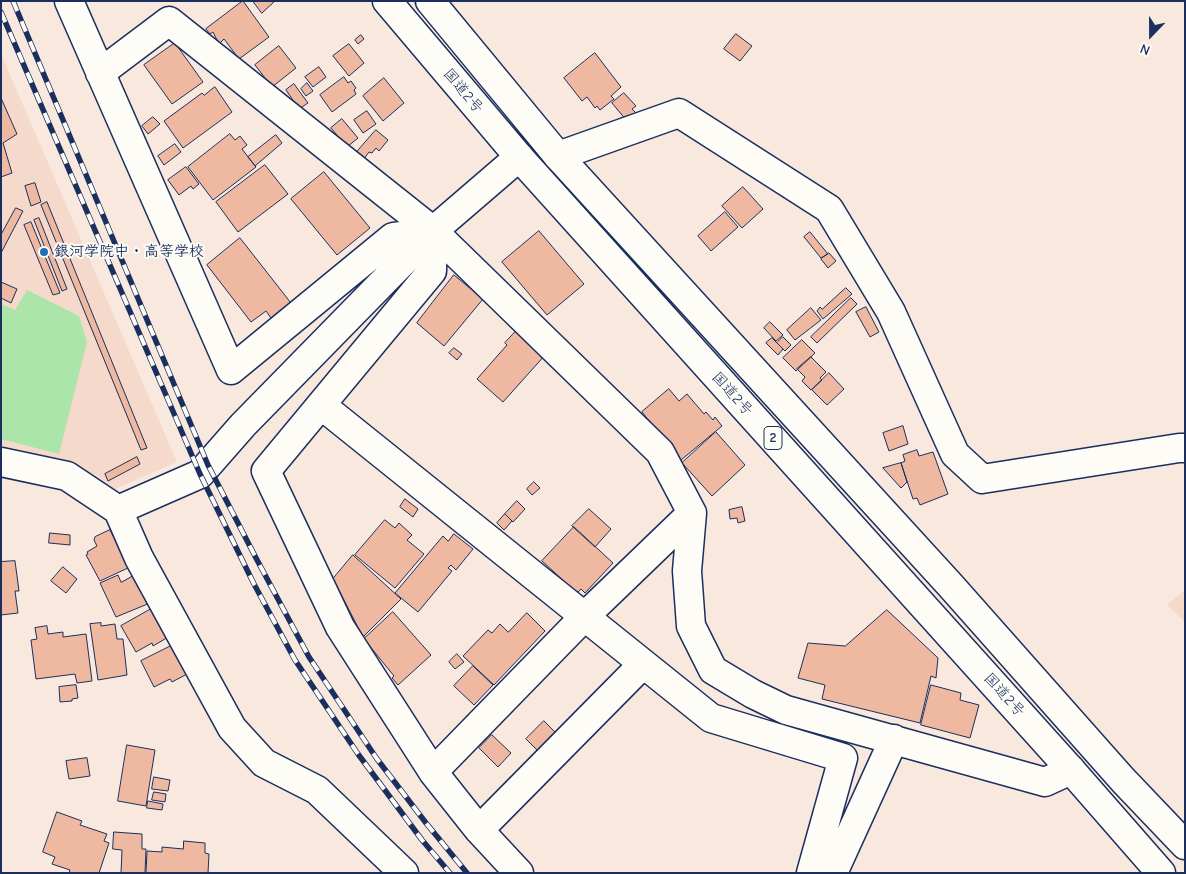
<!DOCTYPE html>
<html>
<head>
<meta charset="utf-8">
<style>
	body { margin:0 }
	#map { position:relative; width:1186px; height:874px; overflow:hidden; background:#f8e8dd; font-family:"Comic Neue",sans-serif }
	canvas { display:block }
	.frame { position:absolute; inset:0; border:2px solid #1b2f5e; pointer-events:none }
	.north { position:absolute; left:1126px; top:10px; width:50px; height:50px; -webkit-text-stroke:4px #fdfcf7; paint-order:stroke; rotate:202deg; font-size:14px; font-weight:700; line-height:20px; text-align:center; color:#1b2f5e }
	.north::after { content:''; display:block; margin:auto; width:18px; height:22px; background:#1b2f5e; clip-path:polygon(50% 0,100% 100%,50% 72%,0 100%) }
</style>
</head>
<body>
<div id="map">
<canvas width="1186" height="874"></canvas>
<div class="frame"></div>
<div class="north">N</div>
</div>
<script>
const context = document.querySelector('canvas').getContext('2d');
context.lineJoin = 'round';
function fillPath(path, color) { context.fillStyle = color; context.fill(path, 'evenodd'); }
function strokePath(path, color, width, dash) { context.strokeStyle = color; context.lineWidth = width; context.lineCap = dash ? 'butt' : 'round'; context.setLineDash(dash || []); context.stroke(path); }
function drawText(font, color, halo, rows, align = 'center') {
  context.font = font + ' "Comic Neue","Klee One",sans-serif'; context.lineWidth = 4; context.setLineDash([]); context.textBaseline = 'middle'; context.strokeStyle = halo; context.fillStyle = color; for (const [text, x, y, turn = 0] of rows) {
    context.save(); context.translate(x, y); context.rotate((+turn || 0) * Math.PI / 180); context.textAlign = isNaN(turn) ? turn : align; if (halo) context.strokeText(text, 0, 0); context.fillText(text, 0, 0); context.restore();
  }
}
fillPath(new Path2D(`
	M1 54 177 462 115 489 96 475 47 458 1 450Z
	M1185 590V622L1167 605Z`), '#f5dacb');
fillPath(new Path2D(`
	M27 290 79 316 87 342 59 454 1 439V304L15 310Z`), '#abe5a9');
const building = new Path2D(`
	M243 1 269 37 239 59 224 39 219 44 213 32 210 34 206 29Z
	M253 1H275L262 13Z
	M736 34 752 46 740 61 724 49Z
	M361 35 364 39 358 44 355 40Z
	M175 43 203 82 172 104 144 65Z
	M349 44 364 63 349 76 333 56Z
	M279 46 296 68 272 87 255 65Z
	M595 53 621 87 611 96 614 99 600 110 597 106 595 108 587 97 582 101 564 78Z
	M319 67 326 77 313 87 305 77Z
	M344 77 348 83 351 81 356 88 354 90 356 94 332 112 320 95Z
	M384 78 404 103 383 121 363 96Z
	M307 83 313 91 306 96 301 89Z
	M294 84 308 103 299 109 286 90Z
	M215 87 232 112 183 148 164 121 202 93 204 95Z
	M624 93 636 106 632 109 636 113 627 121 612 103Z
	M1 98 17 134 3 143 12 173 1 177Z
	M367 111 376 124 363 133 354 120Z
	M153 117 160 124 148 134 142 126Z
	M342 119 358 138 347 147 331 128Z
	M376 130 388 140 379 151 376 148 372 153 369 152 364 159 356 153Z
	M230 134 235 140 240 136 247 145 242 149 256 167 213 200 188 167Z
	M276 135 282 143 255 166 248 157Z
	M175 144 181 152 164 165 158 156Z
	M265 165 288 194 238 232 216 202Z
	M186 167 199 184 193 189 191 186 179 195 168 180Z
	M324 172 370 228 337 255 291 199Z
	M35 183 41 202 31 206 25 186Z
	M743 187 763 209 742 228 722 206Z
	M47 202 147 448 141 450 41 205Z
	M16 208 23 211 1 253V235Z
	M725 212 738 227 711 251 698 236Z
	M39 218 67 289 62 291 34 220Z
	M31 222 60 293 53 295 24 225Z
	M539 231 584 284 547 315 502 262Z
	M810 232 828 254 821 258 804 237Z
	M240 238 291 303 271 318 266 311 251 322 207 265Z
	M829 253 836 261 828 268 821 259Z
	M454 275 483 299 444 346 417 323Z
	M1 282 17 289 11 303 1 298Z
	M846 288 852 294 823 319 817 311 820 307 822 309Z
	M851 298 857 304 817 343 811 337Z
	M866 307 879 332 870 337 856 312Z
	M811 308 821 320 795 340 787 330Z
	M770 322 783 335 776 341 764 328Z
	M519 328 546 354 503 402 477 379 507 345 505 343Z
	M783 337 791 345 785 351 777 343Z
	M772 338 783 349 778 355 766 343Z
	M802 340 815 353 796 371 783 358Z
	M454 348 462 354 457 360 449 353Z
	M811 357 826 372 820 378 822 380 811 390 802 381 805 377 797 369Z
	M829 373 844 389 827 405 812 390Z
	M669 389 679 401 687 394 704 414 706 412 713 420 715 417 722 426 681 460 642 412Z
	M903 426 908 444 889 451 883 433Z
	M716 432 745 465 712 496 682 463Z
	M917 450 919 456 933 452 948 494 920 505 917 498 913 499 901 463 905 461 903 455Z
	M137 457 140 464 108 481 105 474Z
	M901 463 907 482 901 488 883 468Z
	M534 482 540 488 532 495 527 489Z
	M405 499 418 509 413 517 400 507Z
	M517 501 525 509 513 522 505 514Z
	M742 507 745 521 738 523 737 518 730 519 729 510Z
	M589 509 611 529 595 547 572 526Z
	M505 514 512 521 504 530 497 523Z
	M385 520 395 528 399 523 412 535 407 540 424 554 395 588 355 555Z
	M574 527 613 563 585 593 581 589 577 593 542 561Z
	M110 530 130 567 100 581 86 555 88 554 87 552 97 546 94 540 95 537Z
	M50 533 70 535V545L49 543Z
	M454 534 473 549 456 570 451 565 448 568 452 571 418 612 395 593 443 536 448 541Z
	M353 555 401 599 363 637 333 579Z
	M15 561 19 591H15L18 613 1 615V562Z
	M63 567 77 579 66 593 51 581Z
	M137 574 150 603 116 617 100 583 118 575 121 582Z
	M153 608 170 636 153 646 152 643 136 652 121 626Z
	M887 610 938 658 936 678 931 676 920 723 822 699 825 685 798 678 808 643 845 646Z
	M393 612 431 655 398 685 392 678 394 676 364 639Z
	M527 613 545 631 494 685 463 656 488 630 492 633 500 624 508 632Z
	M101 623V626L115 624 117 639H123L127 675 98 680 90 624Z
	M47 626 48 634 63 632V637L86 634 92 681 77 683 75 674 36 679 31 640 37 639 35 628Z
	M175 644 189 673 172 682 170 679 154 687 141 661Z
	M457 654 464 662 455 669 449 662Z
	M473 666 493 685 474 705 454 686Z
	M76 685 78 698 72 699V701L60 702 59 687Z
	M931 685 961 693 960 700 979 705 970 738 921 725Z
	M544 721 560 737 542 755 526 739Z
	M492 735 511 753 498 767 479 748Z
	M127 745 155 750 146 806 118 801Z
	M87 758 90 776 69 779 66 761Z
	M154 777 170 780 168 791 152 789Z
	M154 792 166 794 165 802 152 800Z
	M148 801 163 804 162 810 147 808Z
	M57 812 82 821 80 825 107 834 104 841 109 843 99 873H69L70 870 52 864 55 857 43 852Z
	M114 832 142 834V849H146L145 873H121L122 850 113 849Z
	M184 841 205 843V853L209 854 208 873H146L147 851 162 852V847L183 849Z`);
fillPath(building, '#eeb8a1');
strokePath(building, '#1b2f5e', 1);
const minor = new Path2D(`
	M69 1 231 370 393 237 433 231 432 271 266 471 340 627 433 772 479 830 519 873
	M100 73 169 21 433 231 660 452 692 513 687 571 691 626 713 670 753 694 786 710 1045 782 1071 770
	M558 156 679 113 829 209 891 312 955 454 982 479 1179 448H1185
	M321 405 711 718 843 758 811 873
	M1 462 67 476 118 510 139 558 232 728 264 763 317 790 404 873
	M118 510 200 474 243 425 433 231 519 157
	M433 772 585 616 692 513
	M479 830 643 664
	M833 873 894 739`);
const highway = new Path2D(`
	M387 1 519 157 1071 770 1161 873
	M430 1 558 156 951 586 1123 780 1185 845`);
strokePath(minor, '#1b2f5e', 31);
strokePath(highway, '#1b2f5e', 31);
strokePath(minor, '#fdfcf7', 28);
strokePath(highway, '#fdfcf7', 28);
const rail = new Path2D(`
	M13 1 208 465 256 558 309 657 377 759 426 823 467 873
	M1 12 200 474 254 584 295 660 358 754 422 840 450 873`);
strokePath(rail, '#1b2f5e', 5.5);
strokePath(rail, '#fdfcf7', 4, [11]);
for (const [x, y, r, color] of [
	[44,252,5,"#1f6fb2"]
]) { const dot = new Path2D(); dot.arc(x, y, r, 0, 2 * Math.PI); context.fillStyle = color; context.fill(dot); strokePath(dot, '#fdfcf7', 2); }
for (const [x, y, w] of [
	[773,438,18]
]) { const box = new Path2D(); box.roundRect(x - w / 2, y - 11.5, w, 23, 4); context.fillStyle = '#fdfcf7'; context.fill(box); strokePath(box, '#1b2f5e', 1); }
drawText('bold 14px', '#1b2f5e', null, [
	["2",773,438]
]);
drawText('15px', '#1b2f5e', '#fdfcf7', [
	["国道2号",463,91,50],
	["国道2号",732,394,48],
	["国道2号",1004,695,48]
]);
drawText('bold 15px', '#1b2f5e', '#fdfcf7', [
	["銀河学院中・高等学校",54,252]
], 'left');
</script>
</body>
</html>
